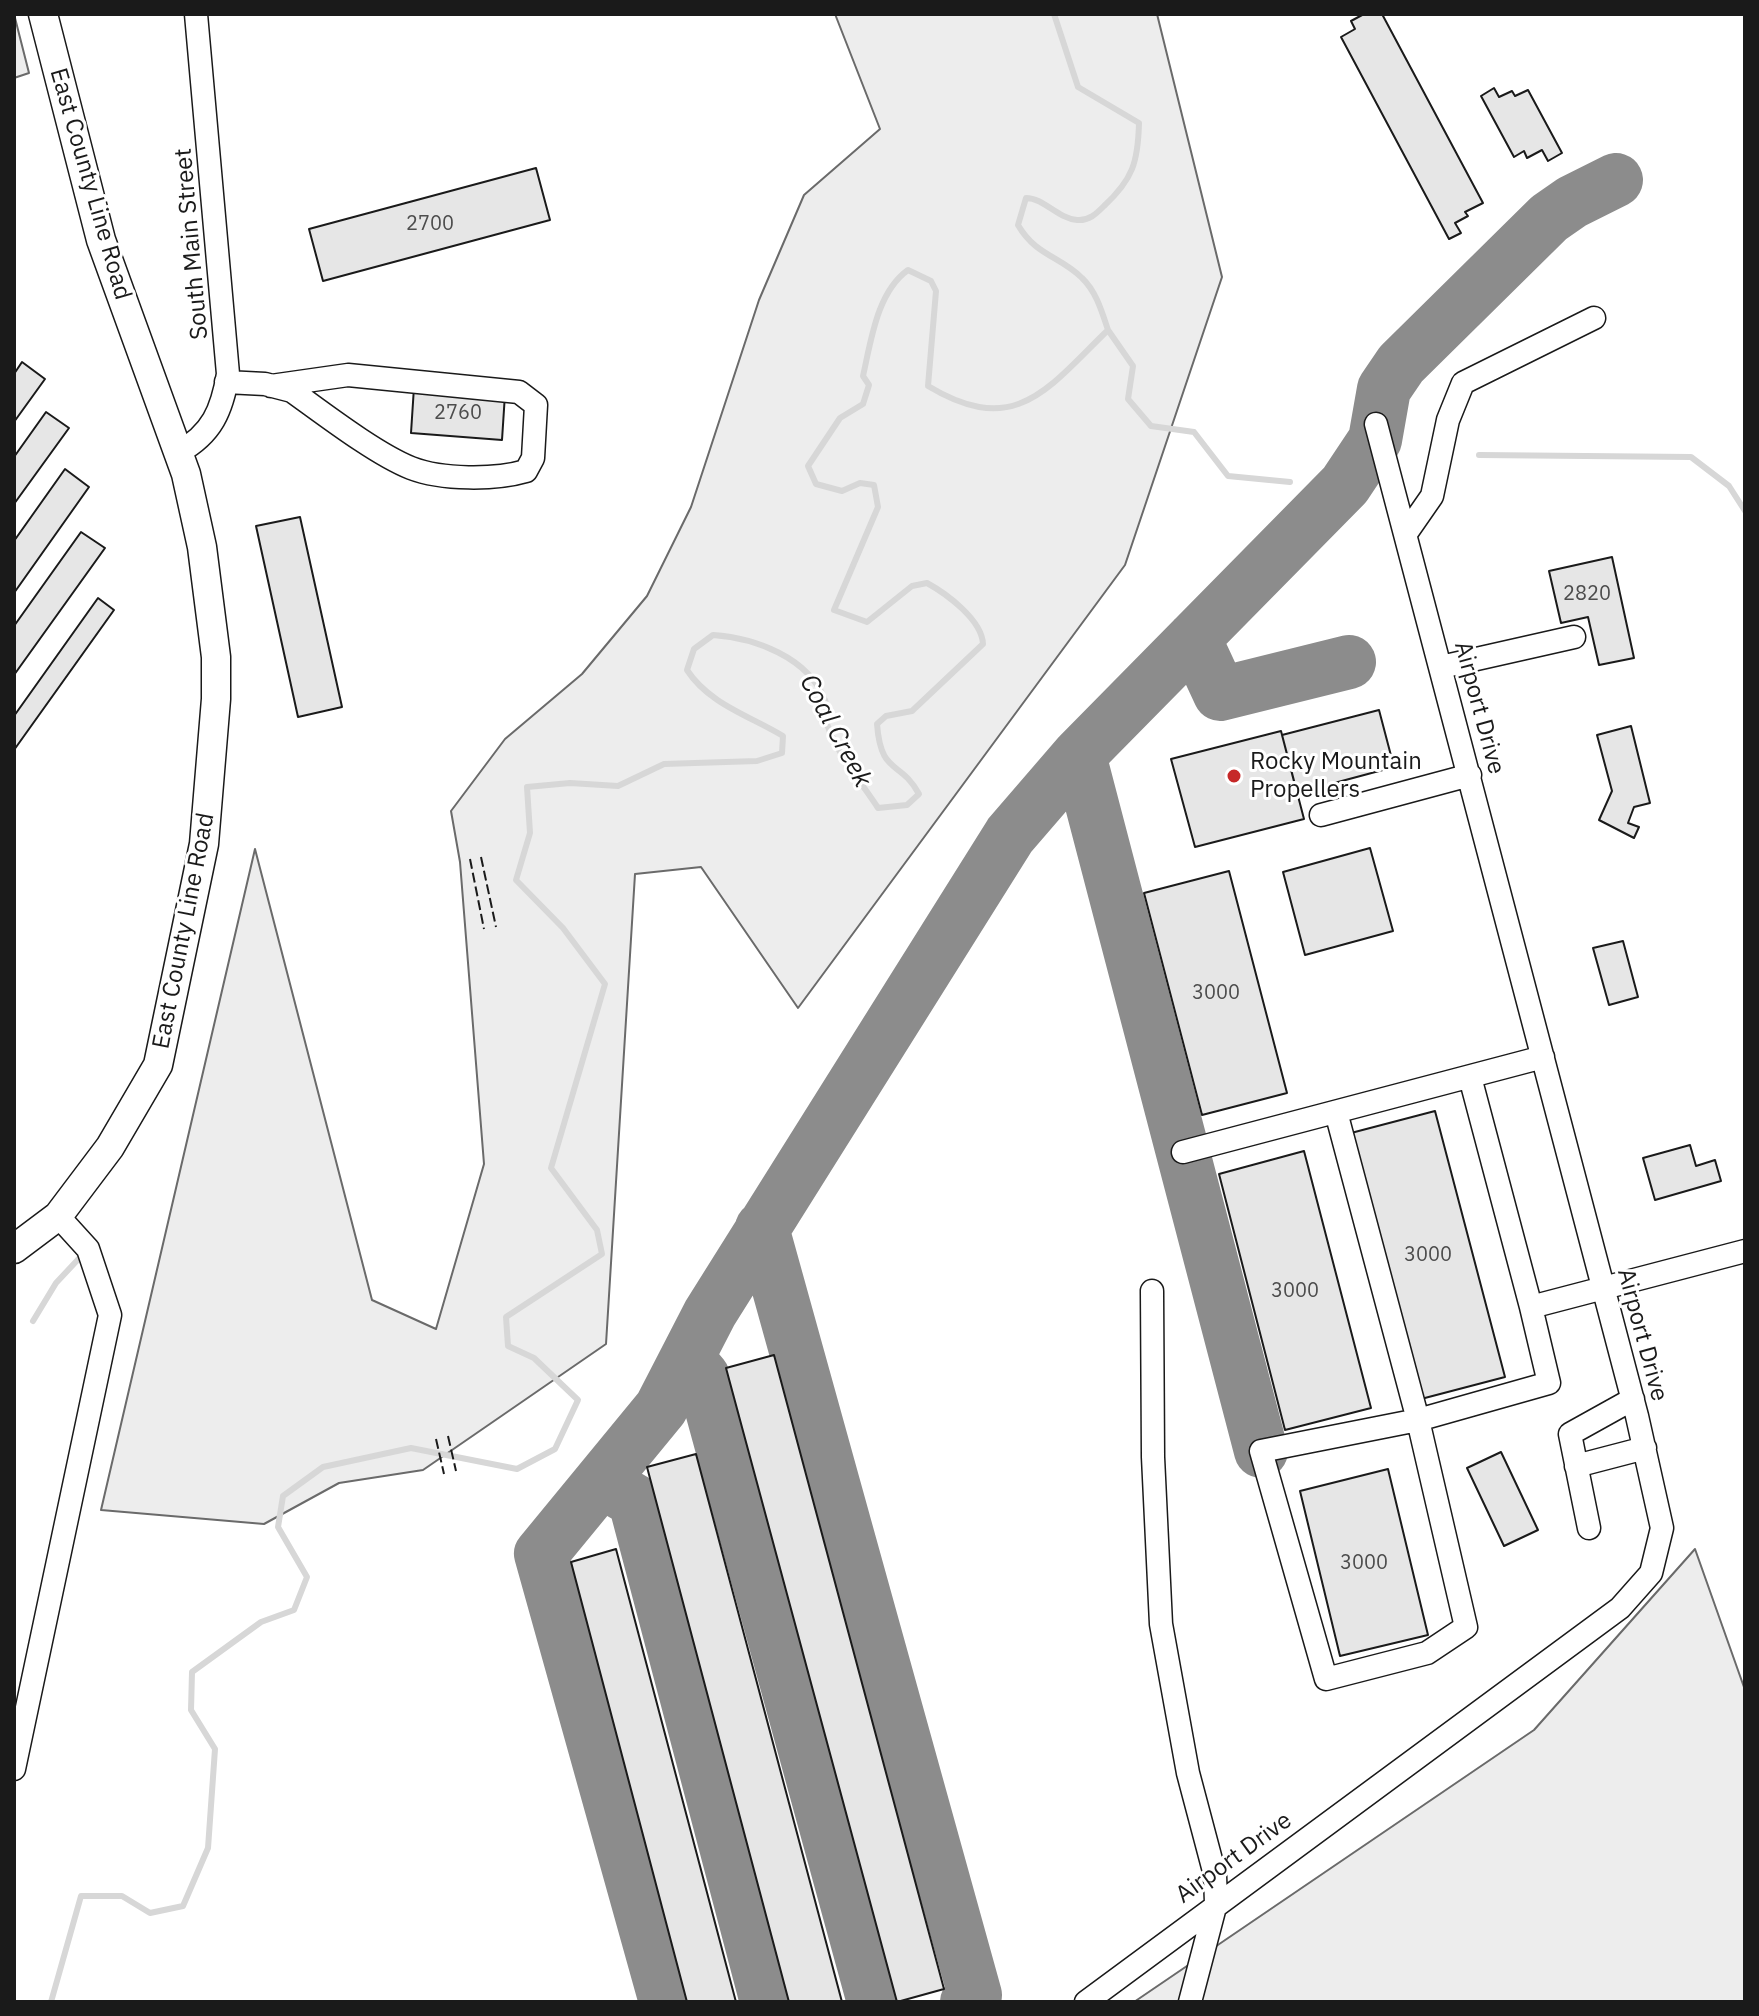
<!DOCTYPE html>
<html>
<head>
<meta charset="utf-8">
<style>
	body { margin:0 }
	#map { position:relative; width:1759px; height:2016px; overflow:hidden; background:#fff; font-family:"IBM Plex Sans",sans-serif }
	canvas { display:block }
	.frame { position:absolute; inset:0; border:16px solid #1a1a1a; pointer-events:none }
</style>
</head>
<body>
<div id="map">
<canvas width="1759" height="2016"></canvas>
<div class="frame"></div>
</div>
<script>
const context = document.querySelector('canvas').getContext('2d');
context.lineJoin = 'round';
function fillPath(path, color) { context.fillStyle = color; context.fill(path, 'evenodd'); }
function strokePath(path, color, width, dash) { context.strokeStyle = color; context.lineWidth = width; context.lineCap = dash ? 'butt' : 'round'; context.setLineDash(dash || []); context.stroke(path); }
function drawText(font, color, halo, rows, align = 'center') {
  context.font = font + ' "IBM Plex Sans",sans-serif'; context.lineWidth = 6; context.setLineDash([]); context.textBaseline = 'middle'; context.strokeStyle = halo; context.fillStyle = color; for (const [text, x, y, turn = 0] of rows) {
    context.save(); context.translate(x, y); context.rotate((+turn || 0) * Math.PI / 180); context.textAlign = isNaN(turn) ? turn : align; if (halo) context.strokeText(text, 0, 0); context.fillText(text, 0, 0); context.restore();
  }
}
const green = new Path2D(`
	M14 14 29 73 14 78Z
	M835 14H1157L1222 277 1125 565 798 1008 701 867 635 874 606 1344 423 1470 339 1483 264 1524 101 1510 255 849 372 1300 436 1329 484 1164 460 862 451 811 505 739 582 674 647 596 691 507 759 300 804 195 880 129Z
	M1695 1549 1745 1690V2002H1134L1534 1730Z`);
fillPath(green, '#ededed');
strokePath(green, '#6a6a6a', 2);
strokePath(new Path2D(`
	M1108 330 1133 366 1128 399 1151 426 1194 432 1228 476 1290 482
	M1479 455 1691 457 1729 486 1745 511
	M33 1321 56 1283 85 1252
	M51 2002 81 1896H122L150 1913 183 1906 208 1848 215 1749 191 1710 192 1672 261 1622 294 1610 307 1577 278 1527 283 1496 323 1467 411 1448 517 1469 555 1449 578 1400 534 1358 508 1346 506 1317 602 1254 597 1230 551 1168 605 984 563 928 516 880 530 833 527 787 570 783 618 786 664 764 757 761 782 753 783 736C750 716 709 704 687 670L694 649 713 635C755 638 808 657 825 700 828 707 824 716 827 724 837 754 861 782 878 808L907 805 919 794C900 759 881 776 877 724L886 716 912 711 983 644C982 620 947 594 927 583L912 586 867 622 834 610 878 507 874 485 860 483 842 491 816 484 808 466 840 418 863 404 869 385 863 376C871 341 877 292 908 270L931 281 936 291 928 386C1016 439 1048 388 1108 330 1102 312 1096 291 1082 278 1060 256 1036 256 1018 225L1026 198C1044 198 1057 218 1077 220 1089 221 1096 214 1104 206 1133 179 1138 162 1139 123L1078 87 1054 14`), '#d7d7d7', 6);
strokePath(new Path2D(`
	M1194 638 1220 694 1349 662
	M1079 755 1261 1451
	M762 1228 975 1995 967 2002
	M687 1358 703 1377 874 2002
	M601 1481 635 1501 767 2002
	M666 2002 541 1554 661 1408 710 1313 1010 835 1079 755 1345 485 1375 440 1384 389 1401 364 1549 218 1572 202 1616 180`), '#8c8c8c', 54);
const building = new Path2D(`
	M1364 14H1382L1483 203 1465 212 1468 216 1455 223 1461 233 1449 239 1341 37 1355 29 1351 21Z
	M1494 88 1499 97 1512 91 1515 96 1528 90 1562 153 1548 161 1542 150 1527 158 1524 151 1514 157 1481 96Z
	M536 168 550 220 323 281 309 229Z
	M22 362 45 379 14 422V374Z
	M414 387 505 394 502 440 411 433Z
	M46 412 69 428 14 504V457Z
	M65 469 89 487 14 593V541Z
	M300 517 342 707 298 717 256 526Z
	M81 532 105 548 14 675V626Z
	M1612 557 1634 658 1599 665 1588 617 1561 623 1549 571Z
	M98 598 114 610 14 750V716Z
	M1379 710 1394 767 1297 793 1282 735Z
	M1631 726 1650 803 1634 807 1628 823 1639 827 1634 838 1599 820 1612 791 1597 735Z
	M1281 731 1304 819 1195 847 1171 759Z
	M1370 848 1393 931 1305 955 1283 872Z
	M1229 871 1287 1093 1202 1115 1144 893Z
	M1623 941 1638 997 1609 1005 1593 948Z
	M1435 1111 1505 1377 1421 1399 1351 1133Z
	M1690 1145 1696 1166 1715 1160 1721 1181 1655 1200 1643 1158Z
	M1304 1151 1371 1408 1285 1430 1219 1174Z
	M774 1355 944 1989 897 2002 726 1368Z
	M1501 1452 1538 1530 1504 1546 1467 1468Z
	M696 1454 842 2002H789L647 1467Z
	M1388 1469 1428 1635 1340 1656 1300 1491Z
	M616 1549 736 2002H687L571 1562Z`);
fillPath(building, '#e6e6e6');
strokePath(building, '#1a1a1a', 2);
const minor = new Path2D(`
	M226 382 265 384 292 391C324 414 376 454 411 468 442 480 495 480 526 471L533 458 536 405 519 392 348 375 271 386
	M179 452C212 434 222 410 228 374L196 14
	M1407 532 1432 496 1448 420 1463 383 1594 318
	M1441 667 1574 637
	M1321 815 1470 775
	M1470 1077 1531 1307
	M1336 1112 1418 1420 1261 1451 1326 1679 1427 1653 1466 1627 1418 1420 1549 1383 1531 1307 1745 1251
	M1183 1152 1543 1057
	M1152 1291 1153 1457 1161 1624 1188 1773 1215 1875 1216 1903 1190 2002
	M1576 1466 1645 1448
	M1589 1528 1570 1434 1633 1399
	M14 1769 110 1315 88 1249 58 1216
	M1086 2002 1620 1608 1651 1573 1662 1528 1637 1416 1376 424`);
const major = new Path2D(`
	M14 1249 58 1216 110 1147 158 1065 204 844 216 699V657L202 547 186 474 101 240 43 14`);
strokePath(minor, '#1a1a1a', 25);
strokePath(major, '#1a1a1a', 31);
strokePath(minor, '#fff', 22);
strokePath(major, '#fff', 28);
strokePath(new Path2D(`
	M481 857 496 927
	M470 859 484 929
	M448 1436 456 1471
	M436 1439 444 1474`), '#1a1a1a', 2, [10, 4]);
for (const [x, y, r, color] of [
	[1234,776,8,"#c62828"]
]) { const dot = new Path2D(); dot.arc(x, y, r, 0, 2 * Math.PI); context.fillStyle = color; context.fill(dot); strokePath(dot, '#fff', 3); }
drawText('20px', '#4d4d4d', null, [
	["2700",430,224],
	["2760",458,413],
	["2820",1587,594],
	["3000",1216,993],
	["3000",1428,1255],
	["3000",1295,1291],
	["3000",1364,1563]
]);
drawText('24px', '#1a1a1a', '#fff', [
	["East County Line Road",90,184,74],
	["South Main Street",192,244,-95],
	["Airport Drive",1479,708,75],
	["East County Line Road",184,931,-79],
	["Airport Drive",1642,1335,75],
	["Airport Drive",1234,1858,-36]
]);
drawText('24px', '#1a1a1a', '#fff', [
	["Rocky Mountain",1250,762],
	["Propellers",1250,790]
], 'left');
drawText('italic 26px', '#1a1a1a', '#fff', [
	["Coal Creek",835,731,62]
]);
</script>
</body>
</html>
